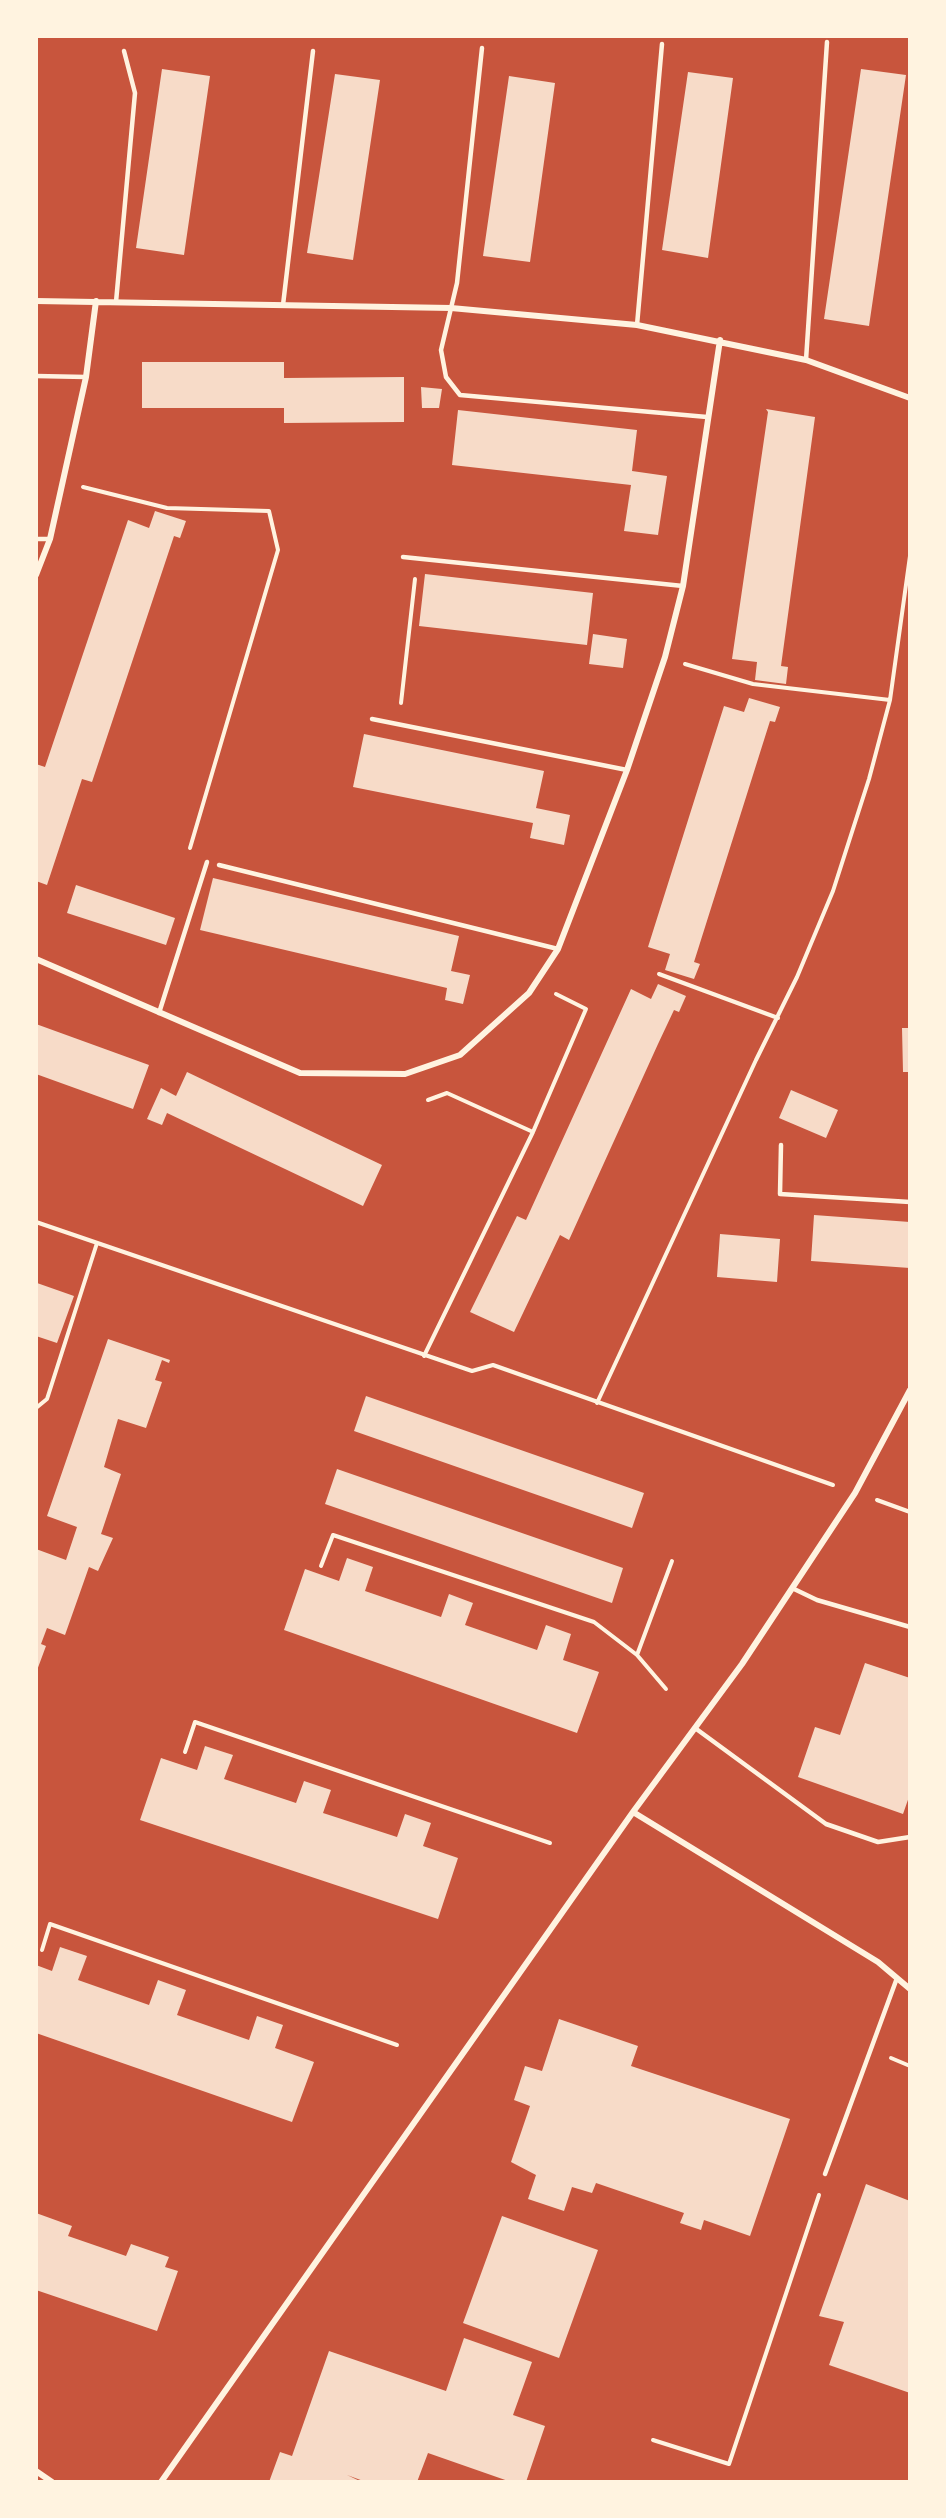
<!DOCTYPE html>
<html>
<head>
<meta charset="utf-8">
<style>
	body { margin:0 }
	#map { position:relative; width:946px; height:2518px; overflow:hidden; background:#c8553d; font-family:"IBM Plex Serif",serif }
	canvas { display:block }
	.frame { position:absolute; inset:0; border:38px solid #fff3e0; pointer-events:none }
</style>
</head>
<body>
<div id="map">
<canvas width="946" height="2518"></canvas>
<div class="frame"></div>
</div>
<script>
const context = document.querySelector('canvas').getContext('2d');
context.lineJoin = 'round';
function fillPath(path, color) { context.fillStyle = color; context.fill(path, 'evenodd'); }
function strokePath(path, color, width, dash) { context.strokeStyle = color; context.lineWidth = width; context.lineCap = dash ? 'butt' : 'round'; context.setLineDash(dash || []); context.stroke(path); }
fillPath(new Path2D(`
	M162 69 210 76 184 255 136 248Z
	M861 69 906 75 869 326 824 319Z
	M688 72 733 78 708 258 662 250Z
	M335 74 380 80 353 260 307 253Z
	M509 76 555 83 530 262 483 256Z
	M142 362H284V378L404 377V422L284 423V408H142Z
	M421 387 442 389 439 408H422Z
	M766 409 815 417 781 666 788 667 786 684 755 680 757 662 732 659 768 412Z
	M458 410 637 430 632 471 667 476 658 535 624 531 631 485 452 465Z
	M155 511 186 521 180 538 174 536 92 782 82 779 47 885 36 881V764L45 767 128 520 149 528Z
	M425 574 593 593 587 645 419 626Z
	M593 634 627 639 623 668 589 664Z
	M749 698 780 707 775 722 770 721 694 962 700 964 694 979 665 970 670 954 648 947 724 706 744 712Z
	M364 734 544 771 536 808 570 815 564 845 530 838 533 823 353 787Z
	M213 878 459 936 451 971 470 975 463 1004 445 1000 447 988 200 930Z
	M76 885 175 918 166 945 67 913Z
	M658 984 686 996 679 1012 674 1010 658 1044 569 1240 560 1235 514 1332 470 1312 517 1216 526 1220 631 989 651 999Z
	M36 1024 149 1065 133 1109 36 1074Z
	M902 1028H910V1072H903Z
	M187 1072 382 1165 363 1206 167 1113 162 1125 147 1119 161 1088 176 1096Z
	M791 1090 838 1110 826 1138 779 1118Z
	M814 1215 910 1222V1268L811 1261Z
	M720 1234 780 1239 777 1282 717 1277Z
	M37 1283 74 1296 57 1343 36 1336Z
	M108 1339 170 1360 169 1363 162 1360 155 1380 162 1382 146 1428 118 1419 104 1467 121 1474 101 1534 113 1538 98 1571 89 1567 65 1635 47 1628 41 1644 46 1646 36 1673V1549L66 1560 77 1527 47 1516Z
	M366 1396 644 1493 632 1528 354 1431Z
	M337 1469 623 1568 612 1603 325 1504Z
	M347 1558 373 1567 365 1591 441 1617 449 1594 473 1603 465 1625 537 1650 546 1625 571 1634 563 1660 599 1672 577 1733 284 1630 305 1569 339 1581Z
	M865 1663 910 1678V1794L903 1814 798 1777 815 1727 840 1735Z
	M205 1746 233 1755 224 1779 296 1803 304 1781 331 1790 323 1813 397 1837 405 1814 431 1823 423 1846 458 1858 438 1919 140 1820 161 1758 197 1770Z
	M60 1947 87 1956 78 1980 149 2005 158 1980 186 1990 177 2015 249 2040 257 2016 283 2025 275 2048 314 2062 292 2122 36 2033V1965L52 1971Z
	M559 2019 638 2046 631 2066 790 2119 750 2236 704 2220 701 2230 680 2223 684 2213 596 2183 592 2193 572 2187 564 2211 528 2199 536 2175 511 2162 530 2106 514 2100 525 2066 542 2071Z
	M866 2184 910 2201V2393L829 2365 844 2322 819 2316Z
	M36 2213 72 2226 68 2236 126 2256 131 2244 169 2257 165 2267 178 2271 157 2331 36 2290Z
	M502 2216 598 2250 559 2358 463 2323Z
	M464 2338 532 2362 513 2415 545 2426 526 2482H511L428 2453 417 2482H366L347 2475 362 2482H269L280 2452 292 2456 329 2351 446 2391Z`), '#f7dbc8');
strokePath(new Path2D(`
	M83 487 167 508 269 511 278 550 190 848
	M685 664 753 684 890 700
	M401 703 415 579
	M659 974 778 1018
	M533 1132 586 1009 556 994
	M36 1222 472 1371 493 1365 833 1485
	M424 1356 533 1132 447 1093 428 1100
	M597 1403 756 1060 797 977 833 891 869 779 890 700 910 556
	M36 1408 47 1399 97 1243
	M877 1500 910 1512
	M321 1566 333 1535 594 1622 637 1655 666 1689
	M637 1655 672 1561
	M185 1752 195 1722 550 1843
	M42 1950 50 1924 397 2045
	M891 2058 910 2066
	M653 2440 729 2464 819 2195`), '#fff3e0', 4);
strokePath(new Path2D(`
	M482 48 457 283 441 350 446 377 460 395 707 417
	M116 302 135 93 124 51
	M283 305 313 51
	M637 325 662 44
	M806 360 827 42
	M36 376 86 377
	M36 539H50
	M403 557 683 586
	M372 719 627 770
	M219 865 558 949
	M159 1013 207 862
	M781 1145 780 1194 910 1202
	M792 1588 817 1600 910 1627
	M695 1728 826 1824 878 1842 910 1837
	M825 2174 897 1978`), '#fff3e0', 4.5);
strokePath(new Path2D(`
	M36 301 451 308 637 325 806 360 910 398
	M36 575 50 539 86 377 96 301
	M36 959 300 1073 405 1074 460 1055 529 993 558 949 627 770 665 657 683 586 720 340
	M633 1812 878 1962 910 1989
	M36 2471 52 2482
	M161 2482 633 1812 742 1664 855 1493 910 1390`), '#fff3e0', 6);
</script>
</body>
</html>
